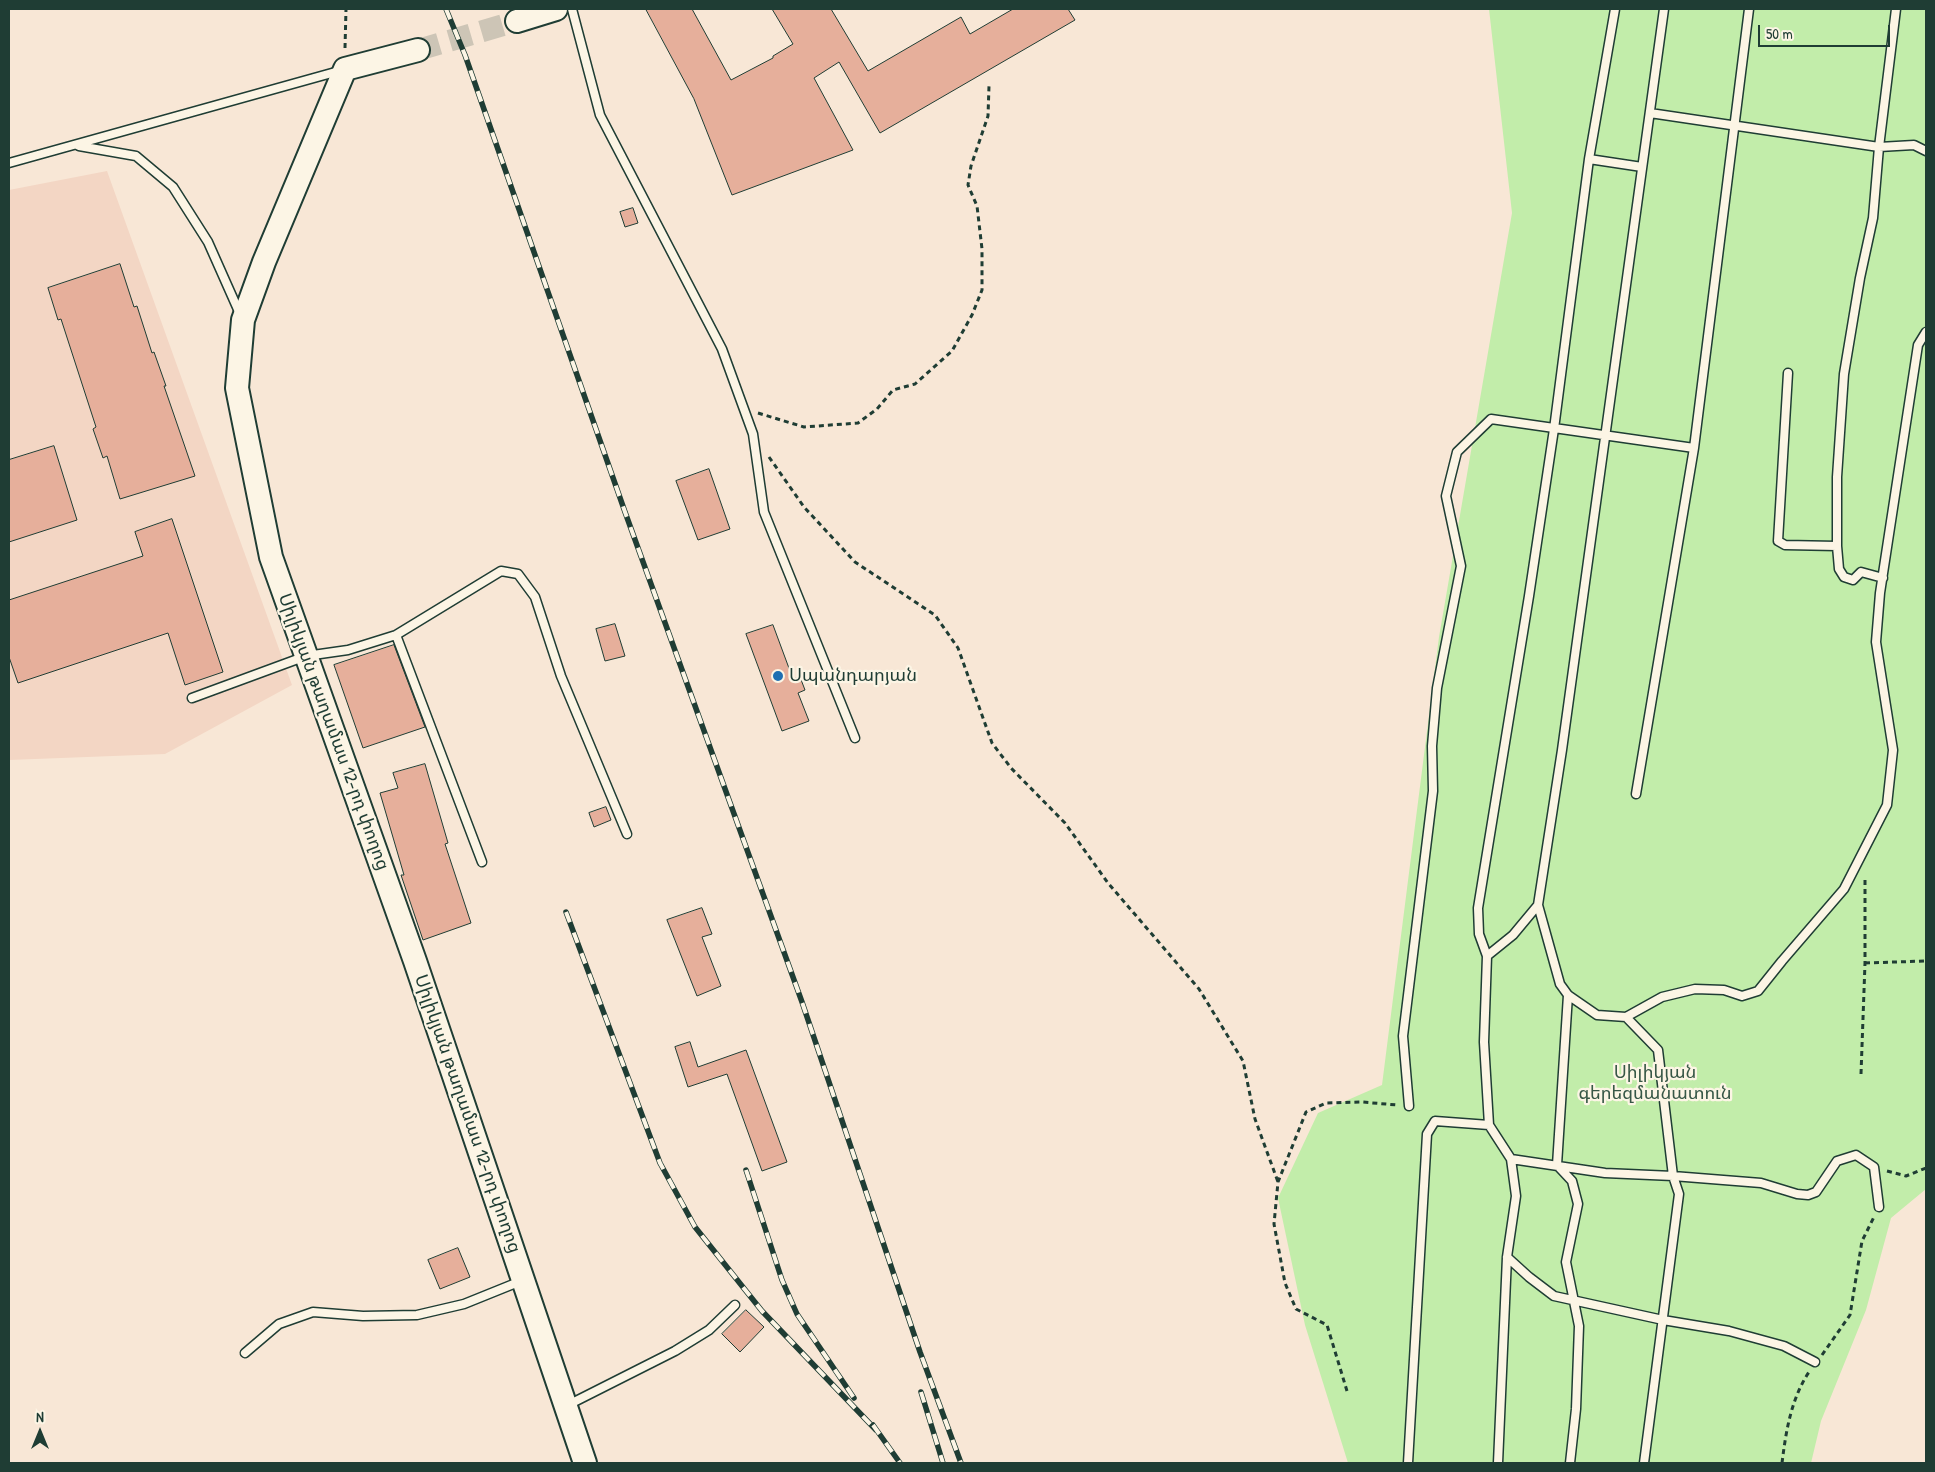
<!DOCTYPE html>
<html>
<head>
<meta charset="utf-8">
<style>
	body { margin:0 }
	#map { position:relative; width:1935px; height:1472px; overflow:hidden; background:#f8e7d6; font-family:"Patrick Hand",sans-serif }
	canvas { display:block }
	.frame { position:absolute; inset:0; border:10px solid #1f3d34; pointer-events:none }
	.north { position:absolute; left:15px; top:1407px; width:50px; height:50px; -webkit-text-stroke:4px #fcf5e5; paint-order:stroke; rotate:0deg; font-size:14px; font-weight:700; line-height:20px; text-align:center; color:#1f3d34 }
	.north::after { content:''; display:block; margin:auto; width:18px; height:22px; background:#1f3d34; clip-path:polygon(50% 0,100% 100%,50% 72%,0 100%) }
	.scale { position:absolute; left:1758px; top:25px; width:132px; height:22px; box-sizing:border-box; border:2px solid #1f3d34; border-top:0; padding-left:6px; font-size:15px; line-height:18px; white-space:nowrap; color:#1f3d34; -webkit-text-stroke:4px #fcf5e5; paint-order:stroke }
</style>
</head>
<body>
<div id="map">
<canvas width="1935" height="1472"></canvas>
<div class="frame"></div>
<div class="north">N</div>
<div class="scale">50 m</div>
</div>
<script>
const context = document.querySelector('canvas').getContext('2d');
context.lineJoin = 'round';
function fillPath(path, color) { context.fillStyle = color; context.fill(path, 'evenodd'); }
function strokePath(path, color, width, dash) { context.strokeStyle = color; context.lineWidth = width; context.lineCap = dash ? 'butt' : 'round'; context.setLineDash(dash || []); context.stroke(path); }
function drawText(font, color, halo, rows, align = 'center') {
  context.font = font + ' "Patrick Hand","Noto Sans Armenian",sans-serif'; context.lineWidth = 4.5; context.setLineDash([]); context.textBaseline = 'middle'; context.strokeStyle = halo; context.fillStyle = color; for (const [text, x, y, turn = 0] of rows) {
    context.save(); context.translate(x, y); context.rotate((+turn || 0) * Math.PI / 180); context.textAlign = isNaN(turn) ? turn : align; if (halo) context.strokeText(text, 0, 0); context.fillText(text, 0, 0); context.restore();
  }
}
fillPath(new Path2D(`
	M107 171 292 685 165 754 9 760V190Z`), '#f3d6c4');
fillPath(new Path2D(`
	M1489 9H1926V1189L1891 1218 1866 1310 1821 1421 1811 1463H1348L1305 1325 1278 1198 1318 1113 1382 1085 1439 637 1512 213Z`), '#c2edaa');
const building = new Path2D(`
	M646 9H692L731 80 773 58V56L793 44 772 9H831L868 71 961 17 970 34 1013 9H1068L1075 20 880 133 839 62 814 78 853 150 732 195 694 99Z
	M633 208 638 223 625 227 620 212Z
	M120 264 134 307 137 306 152 353 154 352 166 386H164L195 476 120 499 107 456 103 458 93 429 96 427 61 319 58 320 48 288Z
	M54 446 77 520 9 542V460Z
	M709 469 730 529 698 540 676 481Z
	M172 519 223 672 185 685 168 633 18 683 9 657V600L143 556 135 532Z
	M615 624 625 656 605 661 596 629Z
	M773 625 793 679 800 677 805 690 798 693 809 721 782 731 746 634Z
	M394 645 425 727 363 748 334 665Z
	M425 764 448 843 445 844 471 923 423 940 401 875H404L380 793 398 788 393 773Z
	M606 807 611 820 594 827 589 813Z
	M702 908 712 934 702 937 721 986 697 996 667 920Z
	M690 1042 698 1067 746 1050 787 1162 762 1171 727 1074 688 1087 675 1047Z
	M458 1248 470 1277 440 1289 428 1260Z
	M746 1310 764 1327 740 1352 722 1334Z`);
fillPath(building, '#e6af9b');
strokePath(building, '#1f3d34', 1);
strokePath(new Path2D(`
	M418 50 517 21`), '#cdc5b6', 22, [22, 11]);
const lane = new Path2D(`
	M572 9 600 115 722 349 753 434 764 512 855 738
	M1650 113 1879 147 1914 145 1926 151
	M79 146 136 156 173 187 208 242 240 314
	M1589 159 1642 167
	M9 163 339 71
	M1788 373 1778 541 1785 545 1837 546
	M1883 578 1861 572 1853 580 1844 577 1839 569 1837 546V477L1844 374 1860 278 1873 218 1879 147 1896 9
	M396 635 501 571 518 574 535 597 561 676 627 834
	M192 698 306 656 348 650 396 635 482 862
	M1636 794 1694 448 1749 9
	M1538 905 1562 750 1664 9
	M1487 956 1513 935 1538 905 1560 984 1568 995 1597 1015 1626 1017 1662 997 1695 989 1724 990 1742 996 1758 991 1782 961 1844 889 1887 805 1893 750 1876 642 1880 593 1918 345 1926 332
	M1568 995 1557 1165 1572 1181 1578 1204 1566 1262 1579 1326 1576 1409 1570 1463
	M1626 1017 1658 1050 1673 1176 1679 1194 1644 1463
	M1409 1106 1403 1036 1433 791 1432 746 1437 688 1461 566 1446 496 1457 452 1491 419 1694 448
	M1511 1159 1605 1173 1673 1176 1761 1183 1797 1194 1808 1195 1816 1192 1837 1161 1856 1155 1874 1167 1879 1207
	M1507 1257 1529 1277 1554 1296 1663 1320 1729 1331 1784 1346 1815 1362
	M245 1353 279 1324 313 1312 363 1316 417 1315 464 1304 521 1281
	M568 1405 675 1351 709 1330 735 1305
	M1408 1463 1427 1134 1435 1121 1489 1125
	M1498 1463 1507 1257 1516 1196 1511 1159 1489 1125 1484 1042 1487 956 1479 934 1478 908 1529 596 1554 429 1589 159 1615 9`);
const secondary = new Path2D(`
	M517 21 556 9
	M418 50 345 69 264 262 243 320 237 388 271 557 415 961 585 1463`);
strokePath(lane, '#1f3d34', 11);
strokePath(secondary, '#1f3d34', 26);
strokePath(new Path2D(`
	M345 48 346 9
	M758 413 804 427 858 423 877 409 893 390 915 384 952 351 972 315 982 290V249L977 206 968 185 971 166 988 116 989 86
	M769 457 804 507 855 562 935 615 958 648 992 743 1011 768 1065 823 1108 883 1199 989 1243 1061 1255 1119 1278 1182
	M1865 963 1926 961
	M1861 1074 1865 963V877
	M1887 1171 1906 1176 1926 1168
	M1822 1355 1850 1315 1862 1241 1874 1217
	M1347 1391 1327 1325 1296 1309 1285 1283 1274 1224 1278 1182 1306 1112 1326 1103 1362 1102 1397 1105
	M1782 1463C1786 1431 1791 1399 1809 1372`), '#1f3d34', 3, [5, 4]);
strokePath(lane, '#fcf5e5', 8);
strokePath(secondary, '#fcf5e5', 22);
const rail = new Path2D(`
	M446 9 465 55 625 512 802 1002 920 1352 961 1463
	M566 912 660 1163 695 1227 762 1311 876 1430
	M746 1170 782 1280 797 1314 854 1398
	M921 1392 943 1463
	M873 1425 900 1463`);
strokePath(rail, '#1f3d34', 5.5);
strokePath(rail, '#fcf5e5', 4, [11]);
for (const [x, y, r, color] of [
	[778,676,6,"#1f6fb2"]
]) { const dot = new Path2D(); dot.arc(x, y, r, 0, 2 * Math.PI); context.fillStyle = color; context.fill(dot); strokePath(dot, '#fcf5e5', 2); }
drawText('18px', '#1f3d34', '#fcf5e5', [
	["Սպանդարյան",789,676]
], 'left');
drawText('18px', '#1f3d34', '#fcf5e5', [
	["Սիլիկյան թաղամաս 12-րդ փողոց",333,732,70],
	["Սիլիկյան թաղամաս 12-րդ փողոց",467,1114,71]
]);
drawText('18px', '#375746', '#fcf5e5', [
	["Սիլիկյան",1655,1073],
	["գերեզմանատուն",1655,1094]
]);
</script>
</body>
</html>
